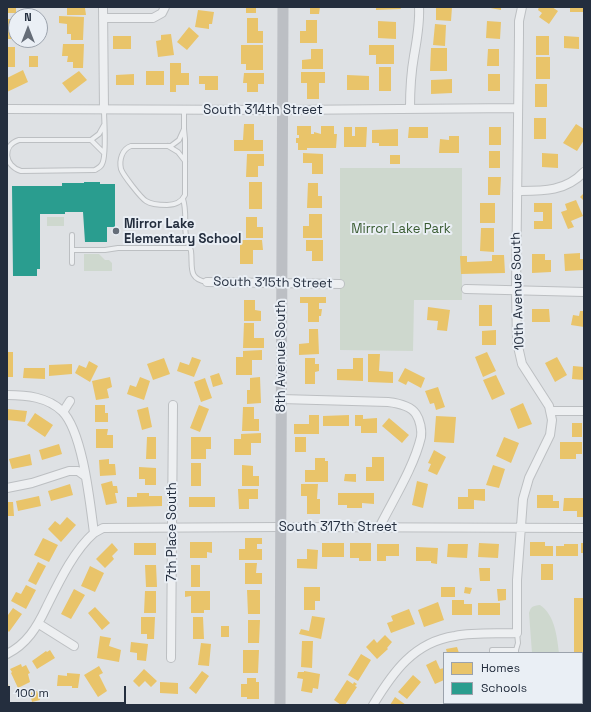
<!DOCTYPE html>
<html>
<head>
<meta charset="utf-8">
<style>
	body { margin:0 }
	#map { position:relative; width:591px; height:712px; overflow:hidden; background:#dee1e4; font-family:"Space Grotesk",sans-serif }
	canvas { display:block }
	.frame { position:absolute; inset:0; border:8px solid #242e3e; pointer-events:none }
	.legend { position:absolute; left:443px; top:652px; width:140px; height:52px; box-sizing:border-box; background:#eaeff5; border:1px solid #9ba2ac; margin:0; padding:5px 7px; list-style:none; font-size:12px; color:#242e3e }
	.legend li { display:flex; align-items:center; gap:8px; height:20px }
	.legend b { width:20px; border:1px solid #9ba2ac }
	.north { position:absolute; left:8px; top:8px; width:40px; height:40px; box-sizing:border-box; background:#eaeff5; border:1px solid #9ba2ac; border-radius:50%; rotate:0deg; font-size:11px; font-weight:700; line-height:16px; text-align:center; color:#242e3e }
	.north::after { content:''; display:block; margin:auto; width:14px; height:18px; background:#656d78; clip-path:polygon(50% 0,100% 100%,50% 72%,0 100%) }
	.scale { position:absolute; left:8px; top:686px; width:118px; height:18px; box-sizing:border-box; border:2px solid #242e3e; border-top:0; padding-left:5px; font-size:12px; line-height:14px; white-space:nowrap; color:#242e3e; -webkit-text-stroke:3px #eaeff5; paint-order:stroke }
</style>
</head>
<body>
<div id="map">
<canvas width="591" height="712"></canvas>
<div class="frame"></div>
<ul class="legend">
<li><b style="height:11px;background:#e9c46a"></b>Homes</li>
<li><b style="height:11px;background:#2a9d8f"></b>Schools</li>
</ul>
<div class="north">N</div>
<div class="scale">100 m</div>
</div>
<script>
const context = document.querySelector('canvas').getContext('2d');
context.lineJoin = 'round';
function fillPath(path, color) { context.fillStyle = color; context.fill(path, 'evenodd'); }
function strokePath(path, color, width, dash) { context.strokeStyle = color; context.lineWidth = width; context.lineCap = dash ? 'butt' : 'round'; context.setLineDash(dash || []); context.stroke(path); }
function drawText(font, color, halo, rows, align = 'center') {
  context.font = font + ' "Space Grotesk",sans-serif'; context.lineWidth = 4; context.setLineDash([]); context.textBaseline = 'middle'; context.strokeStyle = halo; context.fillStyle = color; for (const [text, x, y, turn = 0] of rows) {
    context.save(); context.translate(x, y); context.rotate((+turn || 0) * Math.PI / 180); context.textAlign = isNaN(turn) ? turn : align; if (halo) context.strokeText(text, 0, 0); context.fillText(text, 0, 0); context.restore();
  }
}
fillPath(new Path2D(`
	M340 168H462V300H414L413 351 340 350Z
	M47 217H64V226H47Z
	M84 254H99L105 260H109L112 263V271H84Z
	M540 605C555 615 557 637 559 653H532L529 613C531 606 533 606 540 605Z`), '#ced8ce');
fillPath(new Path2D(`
	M7 7H16V13H7Z
	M67 7 85 8 86 15H67Z
	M246 7H256V13H246Z
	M310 7H320L319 14H310Z
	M376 7H400L401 9 376 10Z
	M436 7H452L451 21 436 20Z
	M485 7H501V10Z
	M539 7H552L558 11 549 24 539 17 542 13 538 10Z
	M570 7H584V12H570Z
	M198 10 214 12 212 24H209V29L195 27Z
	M59 16 84 17 83 40H71V34H67V24L59 23Z
	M247 18H258V31H263V43H247Z
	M7 19H16V39H7Z
	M306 20H317V43H300V31H306Z
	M378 21 396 22V39L378 38Z
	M487 21 501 22 500 39 486 38Z
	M435 24 446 25 445 46 433 45Z
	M189 27 199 36 187 50 177 42Z
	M171 34 174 55 158 57 156 41 161 40V35Z
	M113 36H131V49H113Z
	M536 36H549V55H536Z
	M564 36 579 37V49L564 48Z
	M63 44H84L83 68H73V62H67L68 56H62Z
	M241 45H263V70H246V64H241Z
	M369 45H394V64H376V55H369Z
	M7 47H15V67H7Z
	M431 48H447V71H430Z
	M311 49H323V69H302V60L311 59Z
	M488 49H499V66H487Z
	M29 56H38V67H29Z
	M536 57H550V79H536Z
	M170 63H181V73H189V85H176V92H170Z
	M379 67H391V91H379Z
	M23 70 28 82 7 92V78Z
	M79 71 87 80 70 93 62 83Z
	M146 71H164V85H146Z
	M301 72H325V83H319V99H307V83H301Z
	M244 73H264V84H258V92H247V83H243Z
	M134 74V85H116V75Z
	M488 74H500V91H488Z
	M347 75 369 76V90H347Z
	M199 76H218V90H205V84H199Z
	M452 79V93L431 94V80Z
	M535 84H547V107H535Z
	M534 118H546V139H534Z
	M244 124H254V140H263V151H234V140H243Z
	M576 124 584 129V140L577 151 563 143Z
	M297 126H311V134H314V132L321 134V126H334V134H337L336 148H307V150H298V143H296V138H299V135H297Z
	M344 127H352V136H355V127H367L366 147H344Z
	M409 127H428V138H408Z
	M489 127H501V145H489Z
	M398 129V146H379V143H372V130Z
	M449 136H459V153H439L440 139 449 140Z
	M489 151H500V168H489Z
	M303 153 323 154V174H312V163H303Z
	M542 153 558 154V168L542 167Z
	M247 154H264V166H258V177H246Z
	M390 155H400V164H390Z
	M488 177H501L500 195H488Z
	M249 182H262V209H249Z
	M308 183H318V196H322V208H307Z
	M584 193V201L580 197Z
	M576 200 583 216 571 221 574 227 568 229 561 212 567 210 565 204Z
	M480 203H495V223H480Z
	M534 203H552V229H534V221H543V212H534Z
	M309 214H322V238H303V226H309Z
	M246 217H257V227H263V238H246Z
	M481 228H494V252L480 251Z
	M240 240H262L263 250H253V264H240Z
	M306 240H323V261H312V251H306Z
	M580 253V259H584V270L565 271 564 254Z
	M532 254H545V260H551V272L532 273Z
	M492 255H504L505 273 461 274 460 256H467V262L492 261Z
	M300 297H326V303H319V309H322L321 316H319V322H308V303H300Z
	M244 300H255V310L261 311V321H244Z
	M479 305H492V326H479Z
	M428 307 450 310 447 331 437 330 438 321 427 320Z
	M532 309H549L550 322H532Z
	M580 311H584V327L571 325 573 315 579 316Z
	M244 323H254V338H264V348H243Z
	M309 329H318L319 354 299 355V344L309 343Z
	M496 330V345H482V331Z
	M262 350V360H252V375H236V357H243V351Z
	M7 352H13V377H7Z
	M487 352 496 371 483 377 475 357Z
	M368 354H380L379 371 393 372V383L368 382Z
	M192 357 201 360 194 377 177 371 180 362 189 365Z
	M557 357 567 375 555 382 545 363Z
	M164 358 170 374 153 380 147 364Z
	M305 358H315V364H319V371L315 372V384H305Z
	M353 358H363V381L337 380V369H353Z
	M89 361 98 366 90 382 75 373 79 365 86 368Z
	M72 364V374L49 376V365Z
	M573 366 584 367V380L572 379Z
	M24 368H45V379L23 378Z
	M405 368 425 378 421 388 408 381 406 385 398 381Z
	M219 373 223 384 213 387 210 376Z
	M496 375 505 394 492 400 483 380Z
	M110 377 112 387 107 389 109 398 96 400 92 381Z
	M140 377 150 381 144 400 127 394 130 385 136 387Z
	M260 377 261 403 247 404V390H250V378Z
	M205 378 212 398 201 402 194 382Z
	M438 387 445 407 436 410 434 403 430 404 425 391Z
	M523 403 532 424 518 429 510 409Z
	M95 405H105V413H108V422H95Z
	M199 405 209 409 200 432 190 428Z
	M148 407 152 427 142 430 137 410Z
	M243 407H254V419H259V431H242Z
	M7 409 27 411 25 422 7 420Z
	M35 413 53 425 45 437 27 425Z
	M309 415H319V434H294V424H309Z
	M349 415V426H323V416Z
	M355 415H363V419L377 418V433H361V426H355Z
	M436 416 456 417 454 443 434 442Z
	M389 418 409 435 402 443 382 426Z
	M572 423H582V437H572Z
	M96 429H108L107 435H113V448H96Z
	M261 433V443H251V455H234V439H241V434Z
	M147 437H156V459H146Z
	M191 437H211V449H206V459H191Z
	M295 437H306V452H295Z
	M504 437 519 443 511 463 496 456Z
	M560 442H582V454H576V459H560Z
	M59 444 62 454 42 460 39 450Z
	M434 450 446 457 437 475 428 471 431 464 428 463Z
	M30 454 32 465 12 469 9 459Z
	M372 457H384V481H366V467H372Z
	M315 458H325V461H328V482H305V470H315Z
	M109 459V464H115L116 475 100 476 99 460Z
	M191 463H201V486H191Z
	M242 465 253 466V476H259V486H242Z
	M493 465 505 469 499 488 486 485Z
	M139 467 156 468V485H145V479H139Z
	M345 474H356V482L344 481Z
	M112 481 113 486H117L118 493H115L117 503 106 505 101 484Z
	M417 481 428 484 423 508 412 505Z
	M70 484 73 495 51 501 48 491Z
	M301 484H318L317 499H320V514H307V496H301Z
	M238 489H258V499H249V509H239Z
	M468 489H485V501L474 500V509H458V497H468Z
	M137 493H149V496H162V506L127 507V497H137Z
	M338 493H374V504L362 503V508H347V505H338Z
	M537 495H553V501H559V508H537Z
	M39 496 41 506 18 511 16 501Z
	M189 497H215V507H189Z
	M564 498H584V517H577V511H563Z
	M7 502H13L14 516H7Z
	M67 517 76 525 61 542 48 529 55 521 60 525Z
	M43 538 58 545 49 562 34 555Z
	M245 538H262V544H257V549H262V560H239V549H245Z
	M190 542H212V553L207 552V558H190Z
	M530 542H545V546H553V556H530Z
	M112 543 118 550 112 556 114 559 105 568 96 559Z
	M134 543H156V555H134Z
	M322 543H344V557H322Z
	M350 543H371V561H359V558H350Z
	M479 543 499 544 498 558 478 557Z
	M581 543H584V553H581Z
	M377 544H399V556H386V561H377Z
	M448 544H468L467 558 447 557Z
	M564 544H578V556H556V546H564Z
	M416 547 438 548 437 564 431 563V561H416Z
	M307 549 318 550 317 569 297 568V559H307Z
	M38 562 46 566 36 585 28 581Z
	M245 563H257L256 573H262V584H245Z
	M541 564H553V580H541Z
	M145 565H156L157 587H146Z
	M191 565H200V587H191Z
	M90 566 104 573 95 592 81 586Z
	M479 568H490V581H480Z
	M26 585 36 590 26 609 11 601 16 592 21 594Z
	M304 587H320V601H315V610H304Z
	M441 587H455V597H441Z
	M465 587 472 588 470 594 464 593Z
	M74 589 85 595 71 619 61 614Z
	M497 589H506V600L498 601Z
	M247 590H260V614H248Z
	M145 591H156V613H144Z
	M185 591H210V610H204V613H191V596L185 597Z
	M574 598H584V705H568V703H582V653H574Z
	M452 600H464V604H472V615H452Z
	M438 602 444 620 424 627 418 610Z
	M478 603H500V615H478Z
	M95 607 110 623 102 630 88 613Z
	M13 608 22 614 9 632 7 630V614L8 615Z
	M409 609 415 624 391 633 387 623 393 621 391 616Z
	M312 616 325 618 321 639 299 634 301 629 309 631Z
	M141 617H155L154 639H147V634H141Z
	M193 617H203L204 639H193Z
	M248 620H260L259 643H248Z
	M221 626H229V637H221Z
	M385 635 392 642 387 648 388 649 377 659 366 647 374 639 377 643Z
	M100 636 111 638 109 646 121 650 119 662 97 658Z
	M302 641H313L312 668 301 667Z
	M131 642 148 644 146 661 137 660V653L130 652Z
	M201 643 211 644 209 666 198 665Z
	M457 647 459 653H447L446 649Z
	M50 650 55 658 37 669 32 661 46 651 47 652Z
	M243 650H259L258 673H243Z
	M361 654 371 660 358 681 348 675Z
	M436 660 440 669 444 668V680L435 684 426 665Z
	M21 664 22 667 26 665 30 673 28 674 30 682 18 688 11 673 12 672 10 669Z
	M99 666 103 673 99 675 107 691 98 697 84 675Z
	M144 669 157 681 151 687 145 681 139 687 133 681Z
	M202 671 209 676 196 694 189 688Z
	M304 671 320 674 318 689 313 688 312 693 301 691 303 679 297 678 298 672H304Z
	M67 673 80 674 78 688H72V686H57L58 675 67 676Z
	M413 675 421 682 407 699 398 692Z
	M247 678H256V682H259V699H247V697H241V684H247Z
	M7 680 10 692H7Z
	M347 680 353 684 354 682 357 684 355 686 357 687 345 705H341L334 700Z
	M160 682 178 683V694L160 693Z
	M37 691 40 700 32 702 30 693Z
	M395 697 406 705H390Z`), '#e9c46a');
fillPath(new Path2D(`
	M84 182H100V184H115V227H107V242H85L83 212H65V214H40V269H37V276H13L12 186H62V183H84Z`), '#2a9d8f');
const lane = new Path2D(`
	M104 110C104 121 107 156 102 164 101 167 98 168 95 170L21 171C4 166 2 145 19 140H91L99 134 104 125
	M184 110V129L185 139V195C181 203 175 205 167 205 160 205 152 205 146 201 141 198 123 175 121 169 119 160 122 149 131 146H171L179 140 184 129
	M91 140 104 153
	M168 146 178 152 185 161
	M183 199C187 211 184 224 186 236 186 242 190 246 191 251 193 266 187 279 207 282
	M72 235V263
	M72 250H105L118 248H190
	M516 650 518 643 517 633
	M492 653V650H516V653
	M492 705V703
	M515 705V703`);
const street = new Path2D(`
	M103 7 104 110
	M103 18H153L162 13 165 7
	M410 108C410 91 411 73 414 56 417 39 420 24 419 7
	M7 109 283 110 518 108
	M517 191C542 191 565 192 584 172
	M207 282 340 284
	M466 289 584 292
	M7 395C27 395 47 397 62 411 83 432 90 503 94 533 74 550 58 584 46 608 37 627 27 644 7 654
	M281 399 388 402C397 403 410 405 416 414 420 420 422 430 421 437 414 467 393 500 379 528
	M551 411H584
	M63 412 70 401
	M7 488 32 483 69 471H78L85 476
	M94 533 103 528 280 527 584 528
	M39 624 74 646
	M171 658 173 405
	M373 705C393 672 414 642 455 636 475 632 497 634 517 633V580L523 499 529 478 550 435 552 420 549 406 522 364 517 342 516 291 519 35V21L522 7`);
strokePath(lane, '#bcbfc2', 6);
strokePath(street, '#bcbfc2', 10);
strokePath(lane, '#edeff1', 4);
strokePath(street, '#edeff1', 8);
strokePath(new Path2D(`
	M280 705 283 7`), '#bcbfc4', 11);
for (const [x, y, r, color] of [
	[116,231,4,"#656d78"]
]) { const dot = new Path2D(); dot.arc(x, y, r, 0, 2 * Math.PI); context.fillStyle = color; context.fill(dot); strokePath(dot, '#eaeff5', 1.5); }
drawText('13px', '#242e3e', '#eaeff5', [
	["South 314th Street",263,110],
	["South 315th Street",273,283,1],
	["10th Avenue South",518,291,-92],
	["8th Avenue South",281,356,-90],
	["South 317th Street",338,527],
	["7th Place South",172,532,-90]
]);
drawText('bold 13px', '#242e3e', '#eaeff5', [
	["Mirror Lake",124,224],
	["Elementary School",124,239]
], 'left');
drawText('13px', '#395b31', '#eaeff5', [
	["Mirror Lake Park",401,229]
]);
</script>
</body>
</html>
